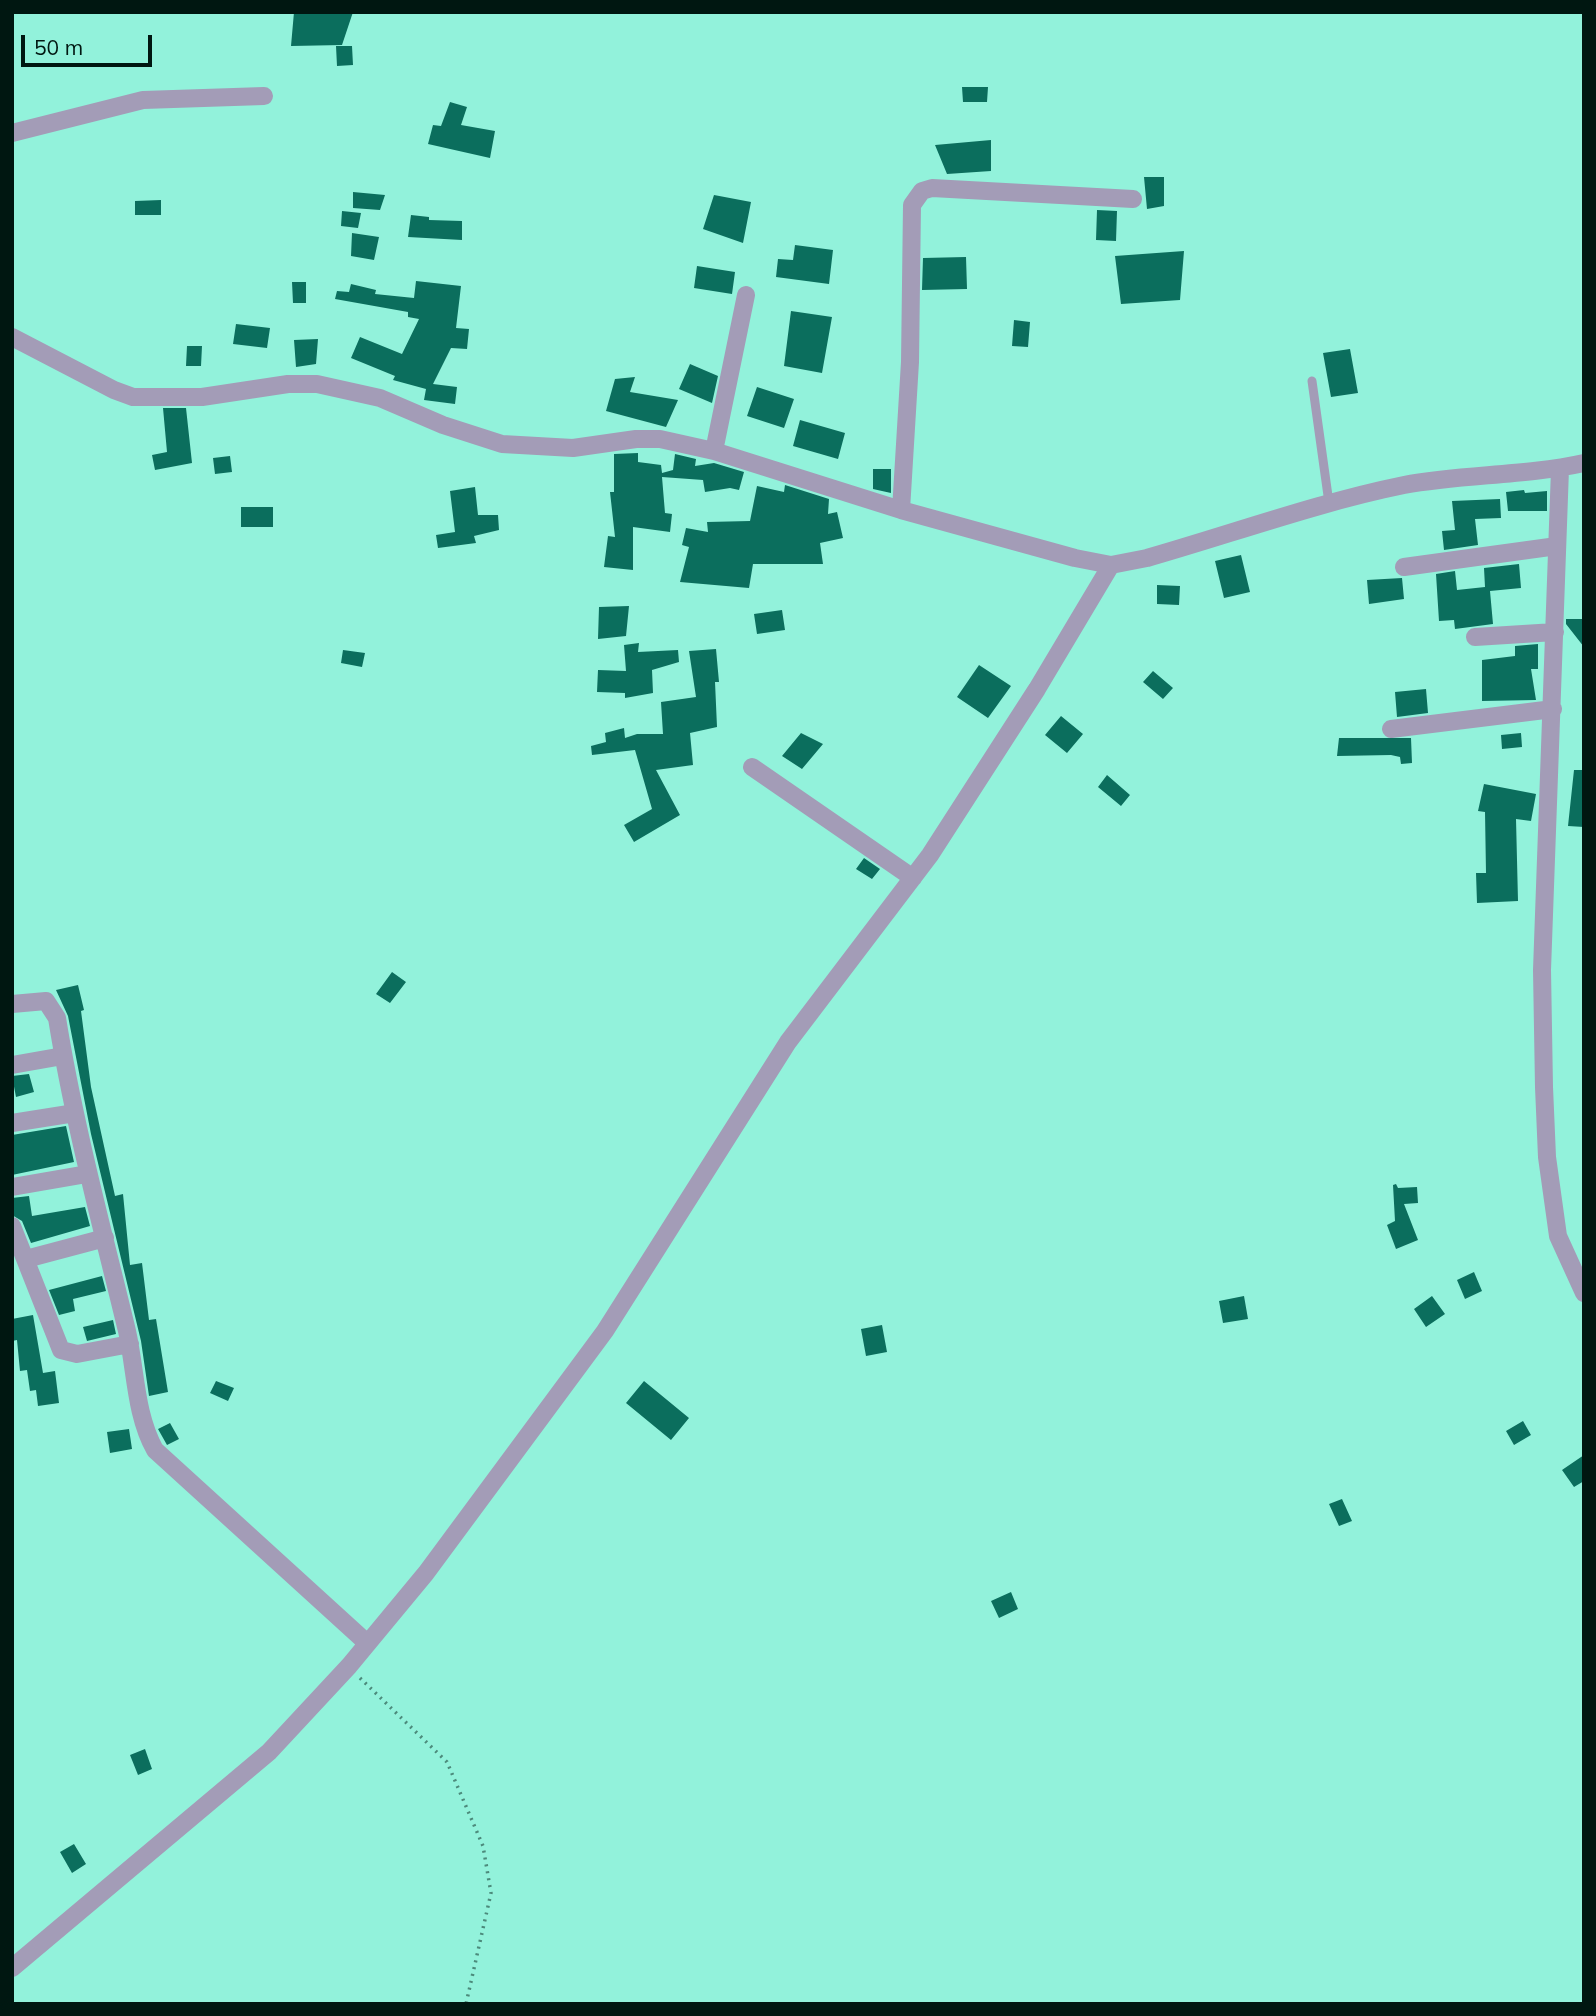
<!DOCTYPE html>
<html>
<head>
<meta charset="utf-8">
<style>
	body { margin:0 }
	#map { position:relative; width:1596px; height:2016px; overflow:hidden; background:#92f2db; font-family:Mulish,sans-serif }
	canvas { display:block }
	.frame { position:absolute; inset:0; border:14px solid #001711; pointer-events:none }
	.scale { position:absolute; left:21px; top:35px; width:131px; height:32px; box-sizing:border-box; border:4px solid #001711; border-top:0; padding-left:9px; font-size:21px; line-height:24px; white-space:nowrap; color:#001711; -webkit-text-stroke:5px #92f2db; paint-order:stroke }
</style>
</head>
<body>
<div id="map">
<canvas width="1596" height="2016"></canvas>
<div class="frame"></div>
<div class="scale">50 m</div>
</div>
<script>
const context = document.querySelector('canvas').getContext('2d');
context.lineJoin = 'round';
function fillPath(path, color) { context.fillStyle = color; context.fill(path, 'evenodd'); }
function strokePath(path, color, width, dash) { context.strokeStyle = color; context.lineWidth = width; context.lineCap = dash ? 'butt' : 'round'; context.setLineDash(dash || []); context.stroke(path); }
fillPath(new Path2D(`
	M294 12H353L342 45 291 46Z
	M336 46H352L353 65 337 66Z
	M962 87H988L987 102H963Z
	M450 102 467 107 461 125 495 131 490 158 428 144 433 125 441 126Z
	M991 140V171L947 174 935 145Z
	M1144 177H1164V206L1147 209Z
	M353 192 385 195 380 210 353 208Z
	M714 195 751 202 743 243 703 229Z
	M161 200V215H135V201Z
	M1097 210 1117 211 1116 241 1096 240Z
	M342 211 361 213 358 228 341 226Z
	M411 215 429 217V220L462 221V240L408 237Z
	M352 233 379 237 374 260 351 256Z
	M795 245 833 250 829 284 776 277 778 259 793 260Z
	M1184 251 1180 300 1121 304 1115 256Z
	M966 257 967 289 922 290 923 258Z
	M697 266 735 272 732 294 694 288Z
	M416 281 461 286 456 328 469 329 467 349 451 348 433 384 457 387 455 404 424 400 426 389 393 380 395 376 351 358 360 337 402 354 419 319 408 317V312L335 299 337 291 349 292 351 284 376 290 375 294 414 298Z
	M292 282H306V303H293Z
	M791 311 832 317 822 373 784 366Z
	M1014 320 1030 322 1028 347 1012 346Z
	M236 324 270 328 267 348 233 344Z
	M318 339 316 364 296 367 294 340Z
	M187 346H202L201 366H186Z
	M1350 349 1358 393 1331 397 1323 353Z
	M690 364 718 376 712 403 679 389Z
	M635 377 630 392 678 400 666 427 606 411 615 379Z
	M757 387 794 399 784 428 747 416Z
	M163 408H186L192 463 155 470 152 455 167 452Z
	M800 420 845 433 838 459 793 446Z
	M638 453V462L661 465 662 473 673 470 675 454 696 459 695 466 714 463 744 472 739 490 730 488 705 492 703 480 662 477 665 513 672 514 670 532 633 527V570L604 567 608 536 615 537 610 492H614V454Z
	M230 456 232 472 215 474 213 458Z
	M873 469H891V493L873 489Z
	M785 485 829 499 828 514 837 512 843 538 820 543 823 564H753L749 588 680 582 689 547 682 545 686 528 708 532 707 522 750 521 757 486 784 492Z
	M475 487 478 515H498L499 530 474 536 476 543 438 548 436 535 455 532 450 491Z
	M1524 490 1525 493 1547 491V511H1508L1506 492Z
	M1500 499 1501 518 1475 519 1478 545 1444 550 1442 531 1455 530 1452 501Z
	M241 507H273V527H241Z
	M1241 555 1250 592 1224 598 1215 561Z
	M1519 564 1521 588 1490 591 1493 624 1455 629 1454 620 1439 621 1436 574 1455 571 1457 590 1485 587 1484 568Z
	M1402 578 1404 599 1369 604 1367 580Z
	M1157 585 1180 586 1179 605 1157 604Z
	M629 606 626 636 598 639 599 607Z
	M782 610 785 630 757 634 754 614Z
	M1566 619H1584V647L1566 624Z
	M639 643 638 652 678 650 679 662 652 670 653 693 625 698V693L597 692 598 670 626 671 624 645Z
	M1538 644V669H1531L1536 700 1482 701V660L1515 656V646Z
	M716 649 719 682H715L717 727 690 733 693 765 656 770 680 815 634 842 624 825 652 809 635 750 592 755 591 746 606 742 605 733 624 728 625 738 637 734H663L661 702 696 697 689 651Z
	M343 650 365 653 362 667 341 663Z
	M979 665 1011 686 988 718 957 697Z
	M1153 671 1173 688 1163 699 1143 682Z
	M1426 689 1428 713 1397 717 1395 692Z
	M1061 716 1083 734 1067 753 1045 735Z
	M801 733 823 744 802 769 782 756Z
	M1521 733 1522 747 1502 749 1501 735Z
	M1339 738H1411L1412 763 1401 764 1400 757 1391 755 1337 756Z
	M1574 770H1584V827L1568 826Z
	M1107 775 1130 795 1121 806 1098 787Z
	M1484 784 1536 794 1531 821 1516 819 1518 901 1477 903 1476 873H1486L1485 812 1478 811Z
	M864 858 880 869 872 879 856 869Z
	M392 972 406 982 390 1003 376 994Z
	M78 985 84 1010 81 1011 91 1087 115 1196 123 1194 130 1265 142 1263 149 1320 156 1319 168 1392 149 1396 141 1341 91 1134 68 1016 56 990Z
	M29 1074 34 1092 16 1097 12 1076Z
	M66 1126 74 1162 12 1175V1135Z
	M1396 1184 1398 1188 1417 1187 1418 1203 1404 1204 1418 1240 1396 1249 1387 1225 1395 1221 1393 1185Z
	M29 1196 32 1216 85 1207 90 1226 31 1243 22 1221 12 1215V1198Z
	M1474 1272 1482 1291 1465 1299 1457 1280Z
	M102 1276 106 1291 73 1299 75 1311 59 1315 49 1290Z
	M1244 1296 1248 1319 1223 1323 1219 1301Z
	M1432 1296 1445 1314 1426 1327 1414 1309Z
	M33 1315 43 1373 55 1371 59 1403 38 1406 36 1390 30 1391 27 1370 20 1371 17 1340 12 1341V1319Z
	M113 1320 116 1334 87 1341 83 1327Z
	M882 1325 887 1352 866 1356 861 1329Z
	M216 1381 234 1388 228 1401 210 1393Z
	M644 1381 689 1418 671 1440 626 1403Z
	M1523 1421 1531 1435 1514 1445 1506 1431Z
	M170 1423 179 1439 167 1445 158 1429Z
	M129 1429 132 1449 110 1453 107 1432Z
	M1584 1455V1481L1574 1487 1562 1470Z
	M1342 1499 1352 1521 1339 1526 1329 1504Z
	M1011 1592 1018 1609 999 1618 991 1601Z
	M145 1749 152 1769 138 1775 130 1755Z
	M74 1844 86 1864 72 1873 60 1852Z`), '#0b6e5d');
strokePath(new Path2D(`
	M360 1678 447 1762 483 1846 491 1893 466 2004`), '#4c8a7b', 3.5, [2, 5]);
strokePath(new Path2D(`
	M1312 381 1329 503`), '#a39cb7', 9);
strokePath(new Path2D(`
	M12 133 143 100 264 96
	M12 337 114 390 133 397H202L288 384H317L380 398 443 425 502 444 573 448 636 439H660L714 451 901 510 1075 558 1111 565 1147 558C1231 534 1320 502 1404 485 1463 474 1525 476 1584 463
	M714 451 746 295
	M1560 469 1542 970 1544 1087 1547 1157 1558 1236 1584 1293
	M901 510 910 362 912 205 922 191 932 188 1133 199
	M1404 567 1557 546
	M1475 637 1555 632
	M1391 729 1553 709
	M752 767 913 878
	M12 1004 46 1001 57 1018C74 1124 102 1227 127 1331 136 1371 135 1414 155 1450L367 1643
	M12 1065 63 1056
	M12 1123 75 1113
	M12 1187 87 1174
	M12 1226 61 1350 77 1354 130 1344
	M26 1259 105 1238
	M12 1968 269 1752 349 1666 426 1573 605 1331 788 1042 930 855 1037 689 1111 565`), '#a39cb7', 18);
</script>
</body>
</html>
